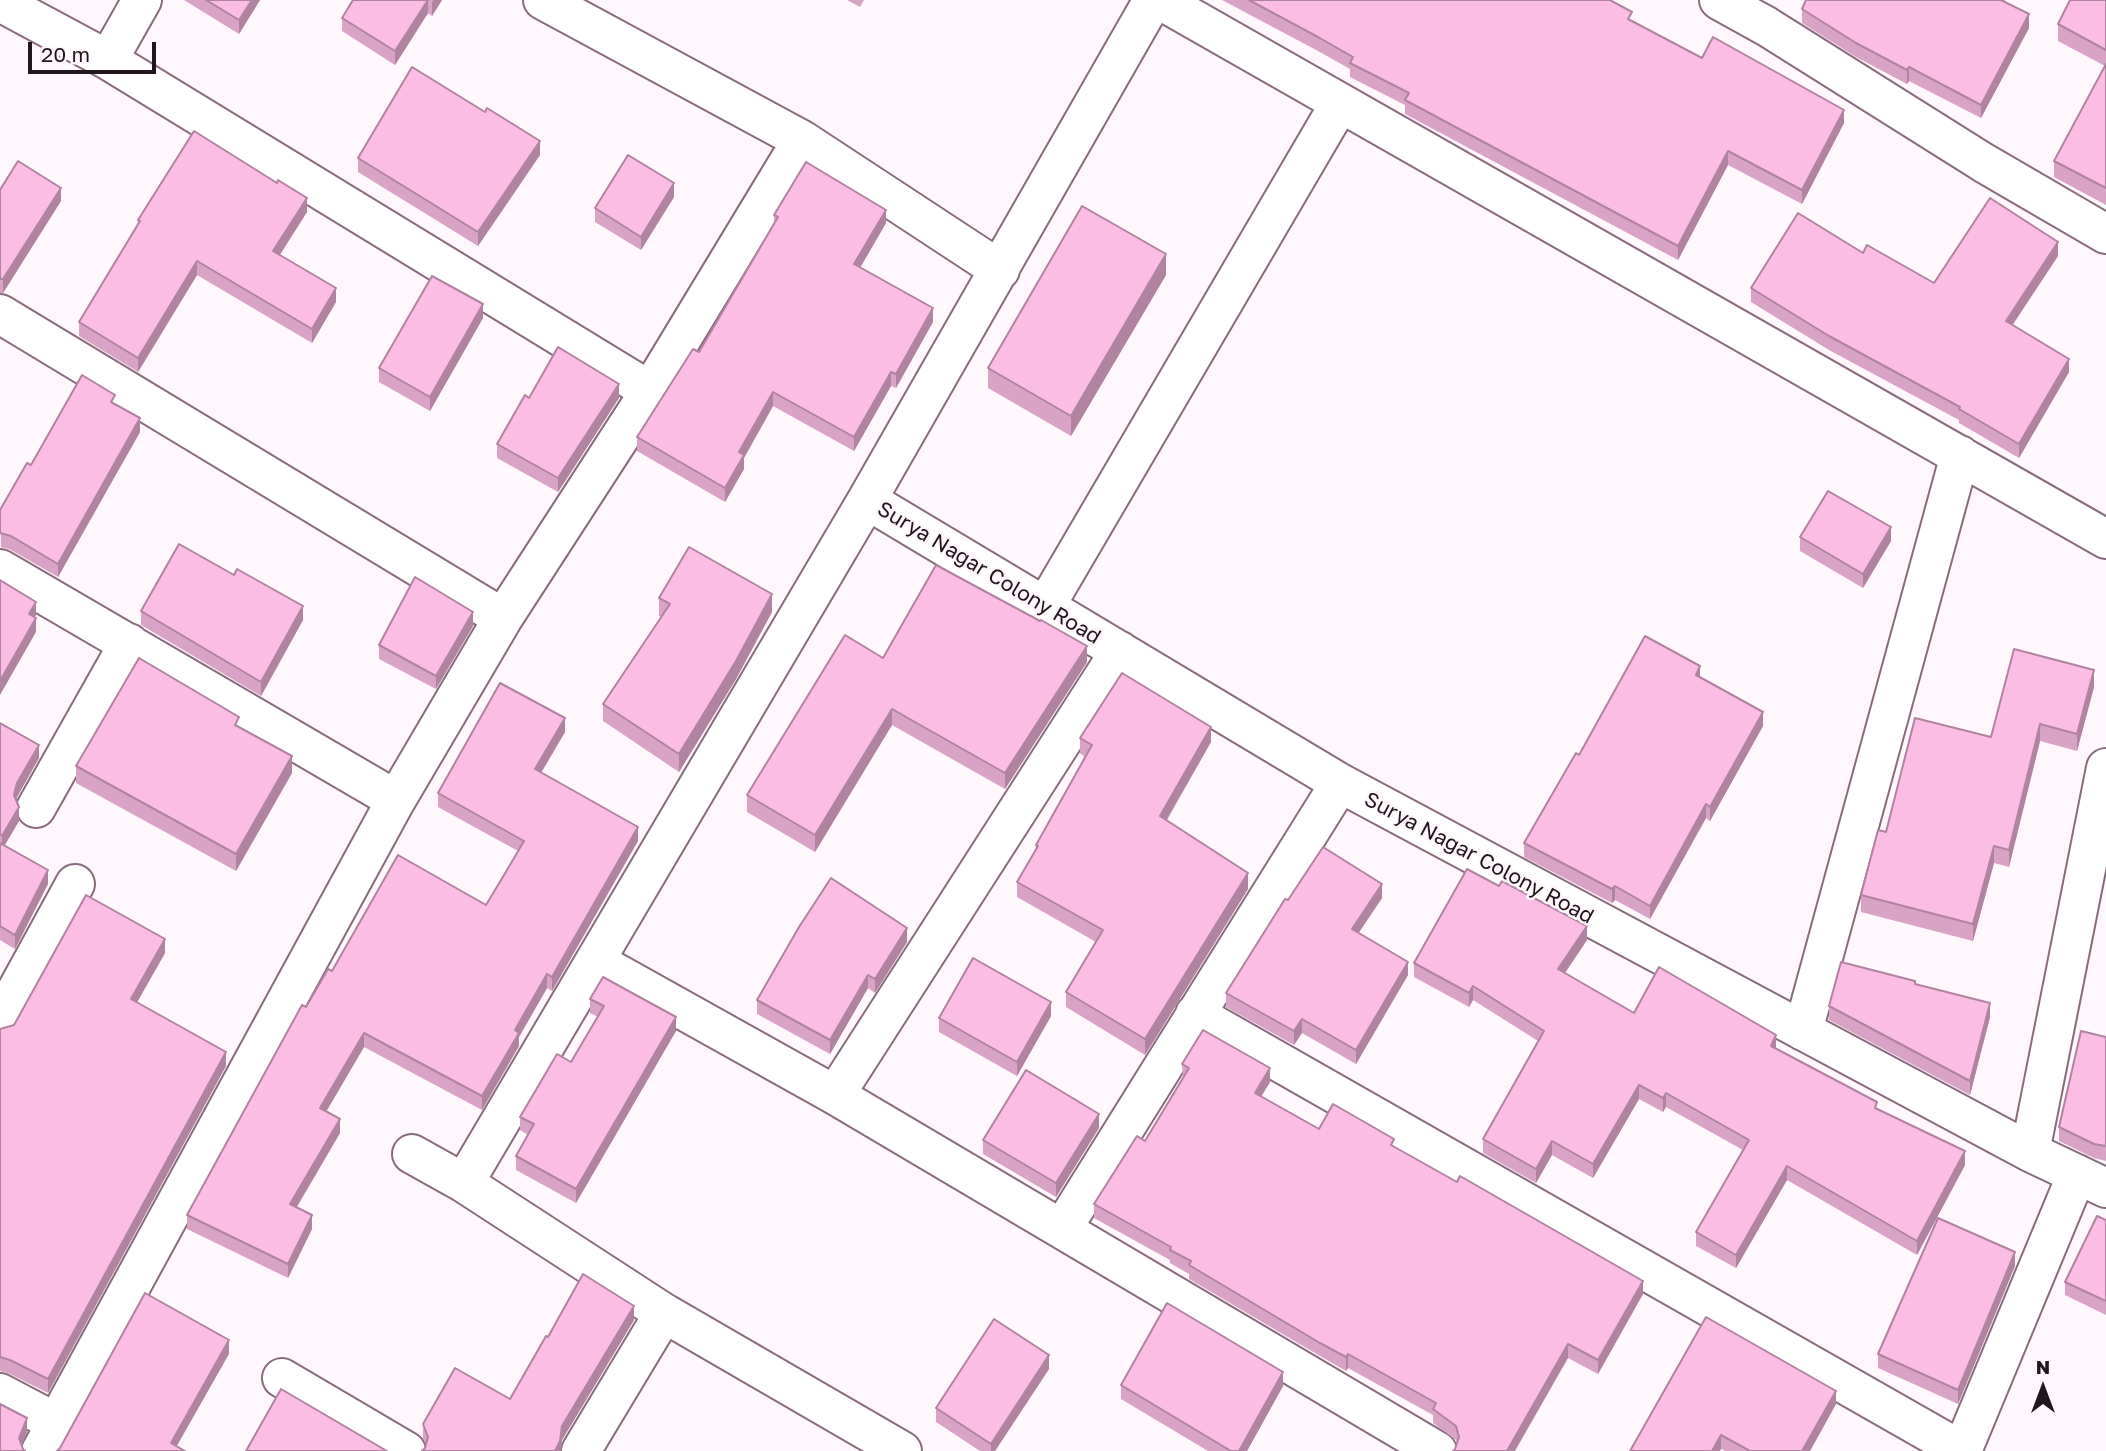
<!DOCTYPE html>
<html>
<head>
<meta charset="utf-8">
<style>
	body { margin:0 }
	#map { position:relative; width:2106px; height:1451px; overflow:hidden; background:#fef7fb; font-family:"Golos Text",sans-serif }
	canvas { display:block }
	.north { position:absolute; left:2008px; top:1353px; width:70px; height:70px; -webkit-text-stroke:5px #fef7fb; paint-order:stroke; rotate:0deg; font-size:19px; font-weight:700; line-height:28px; text-align:center; color:#22161e }
	.north::after { content:''; display:block; margin:auto; width:24px; height:32px; background:#22161e; clip-path:polygon(50% 0,100% 100%,50% 72%,0 100%) }
	.scale { position:absolute; left:28px; top:42px; width:128px; height:32px; box-sizing:border-box; border:4px solid #22161e; border-top:0; padding-left:9px; font-size:21px; line-height:24px; white-space:nowrap; color:#22161e; -webkit-text-stroke:5px #fef7fb; paint-order:stroke }
</style>
</head>
<body>
<div id="map">
<canvas width="2106" height="1451"></canvas>
<div class="north">N</div>
<div class="scale">20 m</div>
</div>
<script>
const context = document.querySelector('canvas').getContext('2d');
context.lineJoin = 'round';
function strokePath(path, color, width, dash) { context.strokeStyle = color; context.lineWidth = width; context.lineCap = dash ? 'butt' : 'round'; context.setLineDash(dash || []); context.stroke(path); }
function fillPath(path, color) { context.fillStyle = color; context.fill(path, 'evenodd'); }
function drawText(font, color, halo, rows, align = 'center') {
  context.font = font + ' "Golos Text",sans-serif'; context.lineWidth = 5; context.setLineDash([]); context.textBaseline = 'middle'; context.strokeStyle = halo; context.fillStyle = color; for (const [text, x, y, turn = 0] of rows) {
    context.save(); context.translate(x, y); context.rotate((+turn || 0) * Math.PI / 180); context.textAlign = isNaN(turn) ? turn : align; if (halo) context.strokeText(text, 0, 0); context.fillText(text, 0, 0); context.restore();
  }
}
const minor = new Path2D(`
	M543 0 802 140 1000 270
	M1160 0 2106 539
	M1719 0 1766 26 1984 163 2106 234
	M0 2 108 60 650 391
	M108 60 142 0
	M0 314 503 618
	M867 500 1340 783 2030 1152 2106 1188
	M0 569 396 800
	M1045 607 1340 103
	M36 808 129 643
	M595 961 835 1095 1437 1451
	M1195 1014 1962 1451
	M0 1021 75 884
	M1803 1031 1960 455
	M835 1095 1120 651
	M2030 1152 2106 768
	M412 1154 464 1183 664 1313
	M464 1183 867 500 1153 0
	M1062 1229 1340 783
	M282 1378 406 1451
	M0 1393 57 1423
	M41 1451 396 800 503 618 650 391 802 140
	M581 1451 664 1313 902 1451
	M1962 1451 2077 1174`);
strokePath(minor, '#896b7e', 42);
strokePath(minor, '#fff', 38);
fillPath(new Path2D(`
	M184 0H260L239 34Z
	M353 0H442L432 16 428 13 395 65 342 31V18Z
	M847 0H864L860 7Z
	M1222 0H1610L1632 22 1702 58 1844 123 1802 204 1728 165 1678 260 1405 114V105L1350 77V69L1318 51Z
	M1806 0H2005L2004 2 2029 28 1981 118 1909 81 1907 84 1856 57 1802 23V9Z
	M2106 0V205L2054 177V161L2105 66 2058 41V24Z
	M540 155 478 246 358 172V158Z
	M277 183 307 212 280 255 336 302 312 343 197 275 138 372 79 336V322L138 224V220Z
	M0 190 61 201 3 293H0Z
	M674 197 641 250 595 222V208Z
	M774 215 886 223 860 268 933 322 896 388 891 386 854 451 773 406 744 458V469L725 502 637 451V437L699 352 774 224Z
	M1863 253 1934 283 2058 256 2012 325 2069 372 2019 458 1959 423V420L1829 350 1751 302V288Z
	M1166 275 1071 436 988 388V368Z
	M483 318 430 411 379 382V368Z
	M619 398 558 492 497 458V444Z
	M115 405 140 432 58 577 11 550 1 547 0 510 31 465Z
	M1800 537 1891 541 1863 588 1800 551Z
	M659 598 772 612 736 679 679 772 603 721V704L661 617 659 616Z
	M141 611 303 620 261 696 141 625Z
	M473 626 436 689 379 659V645Z
	M883 658 1087 662 1005 789 892 725 815 852 747 812V795Z
	M1700 677 1763 726 1710 821 1706 818 1650 919 1615 900 1612 903 1524 857V843Z
	M2094 687 2077 751 2040 741 2009 867 1994 863 1973 941 1861 912V895L1886 832 1991 737Z
	M0 723 39 758 17 797 16 800 19 821 4 846 48 884 15 949 0 940Z
	M239 727 292 773 236 871 76 783V766Z
	M565 732 541 773 638 841 552 991 547 988 519 1037V1046L482 1110 364 1047 326 1112 340 1133 297 1207 312 1229 288 1278 187 1229V1215L306 1007 332 971 486 905 518 851 438 807V793Z
	M1080 738 1211 742 1167 820 1248 889 1145 1055 1066 1007V992L1096 942 1017 897V882L1036 850V845L1085 757 1080 753Z
	M1499 886 1587 940 1565 973 1634 1013 1776 1049 1877 1109 1965 1165 1917 1255 1787 1180 1736 1268 1696 1246V1232L1743 1150 1666 1107 1663 1112 1639 1099 1593 1178 1552 1155 1536 1183 1483 1153V1139L1538 1041 1473 1000 1469 1007 1414 977V963Z
	M1382 898 1358 933 1408 975 1356 1064 1302 1033 1294 1045 1226 1007V993L1288 900Z
	M907 942 875 993 868 988 830 1054 757 1014V1000Z
	M165 953 137 1002 226 1066 48 1393 10 1374 0 1371V1029L14 1025Z
	M1915 984 1990 1017 1970 1095 1829 1020V1006Z
	M590 999 676 1031 576 1203 516 1170V1156L528 1135 520 1130V1117L571 1062 598 1017 590 1013Z
	M1051 1016 1017 1076 939 1032V1018Z
	M2106 1037V1161L2094 1158 2059 1141V1127Z
	M1182 1064 1270 1082 1261 1096 1319 1129 1394 1148 1643 1294 1598 1374 1568 1358 1455 1449 1457 1444 1456 1440 1433 1423V1415L1348 1368 1346 1371 1320 1356 1189 1279V1274L1170 1263V1260L1094 1218V1204L1145 1141 1183 1078Z
	M1099 1128 1056 1197 983 1154V1140Z
	M2106 1220V1315L2065 1295V1282Z
	M2015 1266 1958 1404 1878 1368V1354Z
	M634 1320 562 1440 425 1448 426 1445 423 1438V1424L510 1399 548 1337Z
	M1049 1369 995 1451H980L936 1422V1408Z
	M1121 1385 1283 1386 1247 1451H1208L1121 1399Z
	M1836 1404 1810 1451H1725L1721 1449 1630 1451Z`), '#d8a3c4');
fillPath(new Path2D(`
	M252 0H260L239 34V20Z
	M428 0V13L395 65V51Z
	M434 0H442L432 16V2Z
	M2029 14V28L1981 118V105Z
	M1909 67V81L1907 84V70Z
	M1844 110V123L1802 204V190Z
	M540 141V155L478 246V232Z
	M1728 151V165L1678 260V246Z
	M674 183V197L641 250V237Z
	M61 188V201L3 293V279Z
	M307 198V212L273 265V251Z
	M886 210V223L854 278V264Z
	M2058 242V256L2006 335V321Z
	M1166 254V275L1071 436V416Z
	M197 261V275L138 372V358Z
	M336 288V302L312 343V329Z
	M483 304V318L430 411V397Z
	M933 308V322L896 388V374Z
	M2069 359V372L2019 458V444Z
	M891 372V386L854 451V437Z
	M619 384V398L558 492V478Z
	M773 392V406L744 458V469L725 502V488L739 452Z
	M140 418V432L58 577V564Z
	M1891 527V541L1863 588V574Z
	M772 594V612L736 679 679 772V754Z
	M36 602V615L29 628V614Z
	M303 606V620L261 696V682Z
	M473 612V626L436 689V676Z
	M36 618V632L0 695V681Z
	M1087 646V662L1005 789V773Z
	M1700 666V680L1696 675Z
	M2094 670V687L2077 751V734Z
	M892 709V725L815 852V835Z
	M1763 712V726L1710 821V807Z
	M565 718V732L535 783V769Z
	M2040 724V741L2009 867V850Z
	M1211 727V742L1160 831V816Z
	M39 745V758L17 797 14 809V795L17 783Z
	M292 756V773L236 871V854Z
	M1706 804V818L1650 919V906Z
	M19 807V821L2 850V836Z
	M638 827V841L552 991V977Z
	M1994 846V863L1973 941V924Z
	M48 870V884L15 949V935Z
	M1248 873V889L1145 1055V1039Z
	M1382 884V898L1352 943V929Z
	M1615 886V900L1612 903V889Z
	M1587 926V940L1558 983V969Z
	M907 928V942L875 993V979Z
	M165 939V953L131 1013V999Z
	M1408 962V975L1356 1064V1050Z
	M547 974V988L519 1037V1046L482 1110V1096L515 1030Z
	M868 975V988L830 1054V1040Z
	M1473 986V1000L1469 1007V993Z
	M1051 1002V1016L1017 1076V1062Z
	M1990 1003V1017L1970 1095V1081Z
	M676 1017V1031L576 1203V1189Z
	M1302 1019V1033L1294 1045V1031Z
	M364 1033V1047L320 1122V1108Z
	M1776 1035V1049L1771 1046Z
	M226 1052V1066L48 1393V1379Z
	M1270 1068V1082L1255 1107V1093Z
	M1639 1085V1099L1593 1178V1164Z
	M1666 1093V1107L1663 1112V1098Z
	M1099 1114V1128L1056 1197V1183Z
	M340 1119V1133L290 1218V1204Z
	M1552 1141V1155L1536 1183V1169Z
	M1965 1151V1165L1917 1255V1241Z
	M1787 1166V1180L1736 1268V1255Z
	M312 1215V1229L288 1278V1264Z
	M2015 1252V1266L1958 1404V1390Z
	M1643 1281V1294L1598 1374V1360Z
	M634 1306V1320L562 1440 561 1451H555L562 1426Z
	M229 1340V1354L174 1451 171 1443Z
	M1568 1344V1358L1515 1451H1507Z
	M1348 1354V1368L1346 1371V1357Z
	M1049 1355V1369L995 1451H991V1444Z
	M1283 1372V1386L1247 1451H1239Z
	M1836 1391V1404L1810 1451H1802Z
	M27 1418V1432L20 1451 19 1438Z
	M1721 1435V1449L1720 1451H1712Z`), '#b084a0');
const building = new Path2D(`
	M206 0H252L239 20Z
	M353 0H428L395 51 342 18Z
	M1249 0H1610L1632 12 1628 19 1702 58 1713 37 1844 110 1802 190 1728 151 1678 246 1405 100 1409 93 1350 63 1353 57 1318 37Z
	M1806 0H2001L2029 14 1981 105 1909 67 1907 70 1856 43 1802 9Z
	M2070 0H2106V50L2058 24Z
	M2106 64V188L2054 161Z
	M412 67 485 112 487 108 540 141 478 232 358 158Z
	M194 131 277 183 278 180 307 198 273 251 336 288 312 329 197 261 138 358 79 322 140 221 138 220Z
	M628 155 674 183 641 237 595 208Z
	M18 161 61 188 3 279H0V190Z
	M806 162 886 210 854 264 933 308 896 374 891 372 854 437 773 392 739 452 744 455 725 488 637 437 693 349 699 352 778 217 774 215Z
	M1990 198 2058 242 2006 321 2069 359 2019 444 1959 409 1960 407 1829 336 1751 288 1798 213 1863 253 1867 245 1934 283Z
	M1082 206 1166 254 1071 416 988 368Z
	M432 276 483 304 430 397 379 368Z
	M558 347 619 384 558 478 497 444 525 395 529 398Z
	M82 375 115 395 111 402 140 418 58 564 11 536 0 533V510L27 463 31 465Z
	M1828 491 1891 527 1863 574 1800 537Z
	M179 544 234 575 237 569 303 606 261 682 141 611Z
	M689 547 772 594 736 661 679 754 603 704 670 604 659 598Z
	M936 565 1040 621 1041 620 1087 646 1005 773 892 709 815 835 747 795 845 635 883 658Z
	M415 577 473 612 436 676 379 645Z
	M0 580 36 602 29 614 36 618 0 681Z
	M1645 636 1700 666 1696 675 1763 712 1710 807 1706 804 1650 906 1615 886 1612 889 1524 843 1576 753 1579 755Z
	M2014 649 2094 670 2077 734 2040 724 2009 850 1994 846 1973 924 1861 895 1878 830 1886 832 1915 718 1991 737Z
	M139 658 239 717 235 725 292 756 236 854 76 766Z
	M1122 673 1211 727 1160 816 1248 873 1145 1039 1066 992 1103 930 1017 882 1038 846 1036 845 1092 745 1080 738Z
	M500 683 565 718 535 769 638 827 552 977 547 974 515 1030 519 1033 482 1096 364 1033 320 1108 340 1119 290 1204 312 1215 288 1264 187 1215 302 1005 306 1007 328 969 332 971 398 855 486 905 507 870 524 841 438 793Z
	M0 723 39 745 17 783 14 795 19 807 2 836 0 834Z
	M0 843 48 870 15 935 0 926Z
	M1323 847 1382 884 1352 929 1408 962 1356 1050 1302 1019 1294 1031 1226 993 1285 899 1288 900Z
	M1467 869 1499 886 1502 881 1587 926 1558 969 1634 1013 1659 967 1776 1035 1771 1046 1877 1102 1875 1108 1965 1151 1917 1241 1787 1166 1736 1255 1696 1232 1749 1140 1666 1093 1663 1098 1639 1085 1593 1164 1552 1141 1536 1169 1483 1139 1544 1031 1473 986 1469 993 1414 963Z
	M831 878 907 928 875 979 868 975 830 1040 757 1000 799 927Z
	M86 895 165 939 131 999 226 1052 48 1379 10 1360 0 1357V1029L14 1025Z
	M973 958 1051 1002 1017 1062 939 1018Z
	M1841 962 1915 981V984L1990 1003 1970 1081 1829 1006Z
	M603 977 676 1017 576 1189 516 1156 534 1124 520 1117 557 1054 571 1062 604 1006 590 999Z
	M1203 1030 1270 1068 1255 1093 1319 1129 1333 1104 1394 1139 1391 1145 1457 1182 1460 1176 1643 1281 1598 1360 1568 1344 1507 1451H1453L1455 1449 1459 1437 1456 1426 1433 1409 1436 1403 1348 1354 1346 1357 1320 1343 1189 1265 1191 1261 1170 1250 1171 1247 1094 1204 1137 1136 1145 1141 1189 1068 1182 1064Z
	M2081 1031 2106 1037V1146L2094 1144 2059 1127Z
	M1026 1070 1099 1114 1056 1183 983 1140Z
	M2097 1216 2106 1220V1301L2065 1282Z
	M1938 1218 2015 1252 1958 1390 1878 1354Z
	M583 1274 634 1306 562 1426 560 1441 555 1451H422L425 1448 428 1437 423 1424 455 1368 510 1399 546 1336 548 1337Z
	M145 1293 229 1340 171 1443 185 1451H57L60 1448Z
	M1167 1303 1283 1372 1239 1451H1231L1121 1385Z
	M1706 1317 1836 1391 1802 1451H1750L1721 1435 1712 1451H1630Z
	M994 1319 1049 1355 991 1444 936 1408Z
	M281 1389 387 1451H246Z
	M0 1404 27 1418 19 1438 23 1449 25 1451H0Z`);
fillPath(building, '#fbbde4');
strokePath(building, '#b084a0', 2);
drawText('21px', '#22161e', '#fef7fb', [
	["Surya Nagar Colony Road",989,573,31],
	["Surya Nagar Colony Road",1479,858,28]
]);
</script>
</body>
</html>
